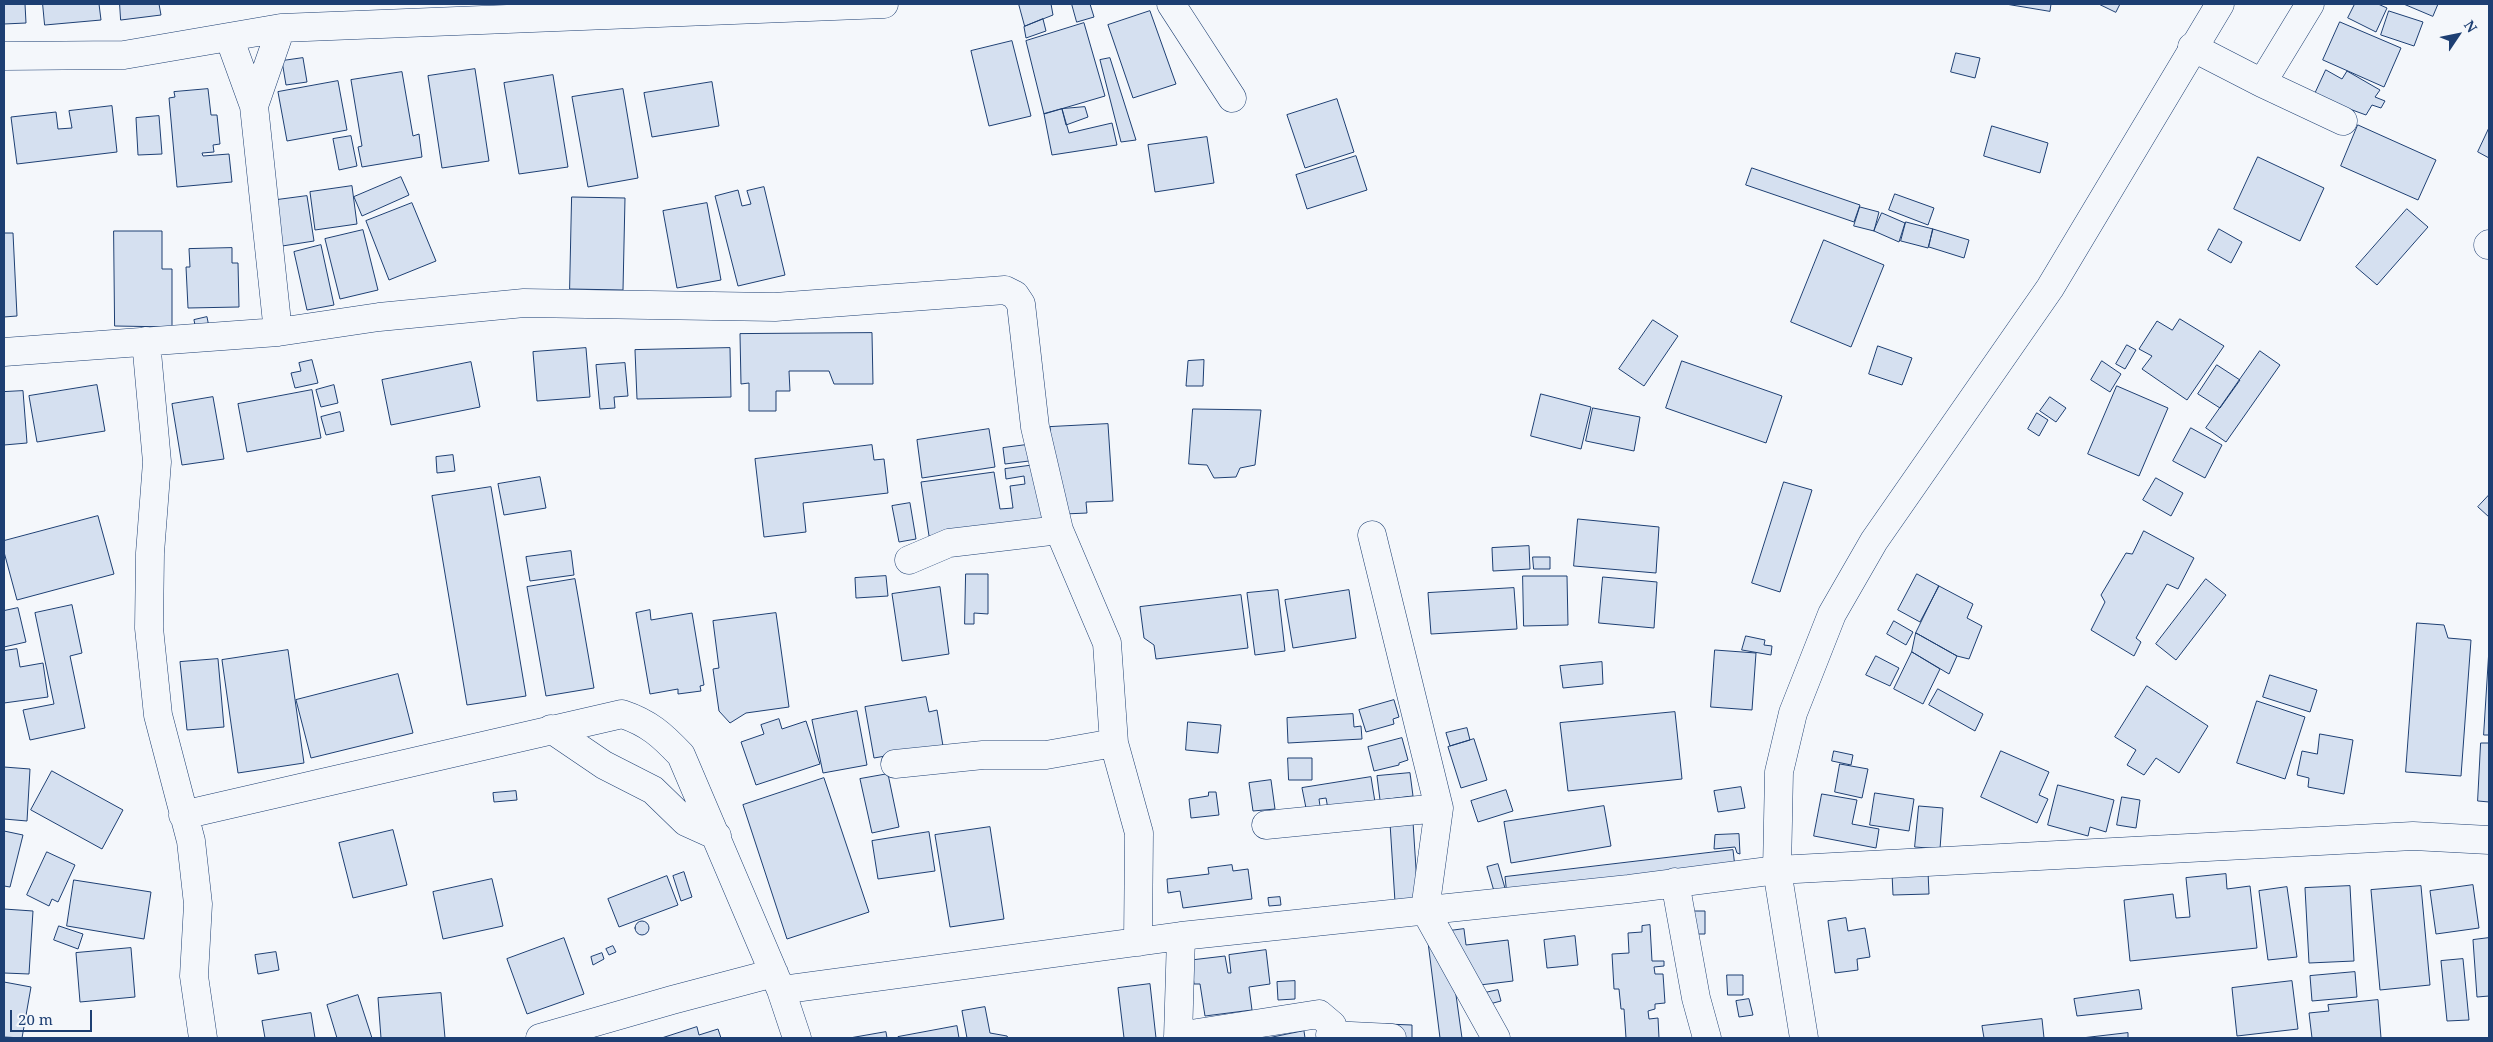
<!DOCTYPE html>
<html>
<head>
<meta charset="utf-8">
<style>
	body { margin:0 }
	#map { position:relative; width:2493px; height:1042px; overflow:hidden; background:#f4f7fb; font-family:"Noto Serif",serif }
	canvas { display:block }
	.frame { position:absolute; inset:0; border:5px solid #1d3f73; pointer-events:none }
	.north { position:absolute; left:2433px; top:10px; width:50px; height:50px; -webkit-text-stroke:4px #f4f7fb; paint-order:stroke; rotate:56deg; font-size:14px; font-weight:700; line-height:20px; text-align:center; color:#1d3f73 }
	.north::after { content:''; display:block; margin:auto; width:18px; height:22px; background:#1d3f73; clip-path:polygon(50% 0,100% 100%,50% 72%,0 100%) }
	.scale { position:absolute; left:10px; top:1010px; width:82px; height:22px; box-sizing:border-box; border:2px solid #1d3f73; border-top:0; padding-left:6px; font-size:15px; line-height:18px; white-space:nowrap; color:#1d3f73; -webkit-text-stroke:4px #f4f7fb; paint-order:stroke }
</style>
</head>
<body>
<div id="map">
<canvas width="2493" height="1042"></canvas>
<div class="frame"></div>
<div class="north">N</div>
<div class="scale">20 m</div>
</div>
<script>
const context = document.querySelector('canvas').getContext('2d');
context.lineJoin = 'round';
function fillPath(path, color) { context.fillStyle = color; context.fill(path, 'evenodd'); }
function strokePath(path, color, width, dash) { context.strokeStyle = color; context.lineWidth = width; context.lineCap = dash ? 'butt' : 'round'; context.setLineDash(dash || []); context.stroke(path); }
const building = new Path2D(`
	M4 4H25L26 23 4 24Z
	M43 4H99L101 20 45 25Z
	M120 4H159L161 15 121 20Z
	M1019 4H1051L1053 15 1025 26Z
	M1072 4H1090L1094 17 1077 22Z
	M2006 4H2051L2050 11Z
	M2099 4H2120L2116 12Z
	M2355 4H2378L2387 8 2376 32 2348 18Z
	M2404 4H2438L2433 16Z
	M1150 11 1176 84 1133 98 1108 25Z
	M2389 11 2423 22 2414 46 2381 35Z
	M1043 19 1046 31 1026 38 1024 27Z
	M2340 22 2401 48 2384 87 2323 60Z
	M1084 23 1105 96 1044 114 1026 41Z
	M1012 41 1031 116 989 126 971 51Z
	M1956 53 1980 58 1975 78 1951 72Z
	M303 58 307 82 286 85 282 61Z
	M1110 58 1136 140 1121 142 1100 60Z
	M475 69 489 161 442 168 428 76Z
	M2326 70 2342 79 2347 71 2380 90 2375 97 2385 101 2381 108 2372 105 2366 115 2314 96Z
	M402 72 413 136 419 134 422 157 362 167 358 147 362 146 351 80Z
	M553 75 568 167 519 174 504 83Z
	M338 81 347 130 287 141 278 92Z
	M712 82 719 126 652 137 644 93Z
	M208 89 211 115H217L220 144 213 145 214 152 202 153 203 156 229 154 232 182 177 187 169 98 175 97 174 92Z
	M623 89 638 178 588 187 572 97Z
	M1337 99 1354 152 1305 168 1287 115Z
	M112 106 117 152 17 164 11 117 56 112 58 129 72 128 69 111Z
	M1085 107 1088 117 1066 125 1062 109Z
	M1062 109 1069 133 1112 123 1117 145 1052 155 1044 114Z
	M159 116 162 154 138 155 136 118Z
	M2358 125 2436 160 2418 200 2341 166Z
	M1992 126 2048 143 2040 173 1984 156Z
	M2489 128V158L2478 152Z
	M351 136 357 166 339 170 333 139Z
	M1207 137 1214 183 1155 192 1148 145Z
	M1356 156 1367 190 1307 209 1296 175Z
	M2258 157 2324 188 2300 241 2234 209Z
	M1752 168 1860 205 1854 222 1746 185Z
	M401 177 409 195 362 216 354 197Z
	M352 186 357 224 315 230 310 192Z
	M764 187 785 275 738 286 715 196 738 190 742 206 751 204 747 191Z
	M1895 194 1934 208 1928 225 1889 210Z
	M307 196 314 241 276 247 269 201Z
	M572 197 625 198 623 290 570 289Z
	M412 203 436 261 389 280 366 221Z
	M707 203 721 280 677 288 663 211Z
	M1860 207 1879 212 1874 231 1854 226Z
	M2407 209 2428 227 2377 285 2356 267Z
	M1882 213 1905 223 1899 242 1874 231Z
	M1906 222 1933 229 1928 248 1901 241Z
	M1933 229 1969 240 1964 258 1929 247Z
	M2219 229 2242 242 2231 263 2208 250Z
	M363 230 378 290 340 299 325 239Z
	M114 231H162V269H172V327L115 326Z
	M4 233H13L17 316 4 317Z
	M1824 240 1884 265 1851 347 1791 322Z
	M321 245 334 305 307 310 294 252Z
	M232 248V263H238L239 307 188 308 186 267H190L189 249Z
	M207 317 210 332 197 335 194 320Z
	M2180 319 2224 346 2187 400 2142 369 2152 356 2139 349 2157 321 2172 330Z
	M1653 320 1678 336 1644 386 1619 369Z
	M872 333 873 384H834L829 371H789L790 391H776V411H749V383L741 384 740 334Z
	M2127 345 2136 350 2125 369 2116 364Z
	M1878 346 1912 358 1902 385 1869 374Z
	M586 348 590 397 537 401 533 352Z
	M730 348 731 397 637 399 635 350Z
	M2260 351 2280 365 2226 442 2206 428Z
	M312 360 318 383 295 388 291 373 301 371 299 363Z
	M1204 360 1203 386H1186L1188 361Z
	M1682 361 1782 396 1766 443 1666 408Z
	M2102 361 2121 374 2110 392 2091 380Z
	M471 362 480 407 391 425 382 380Z
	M625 363 628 396 614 397 615 408 600 409 596 365Z
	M2217 365 2240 380 2220 408 2198 394Z
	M97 385 105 431 37 442 29 396Z
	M334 385 338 403 321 407 316 390Z
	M2117 386 2168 408 2139 476 2088 454Z
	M312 390 321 438 247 452 238 404Z
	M23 391 27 443 4 445V392Z
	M1541 394 1591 407 1581 449 1531 436Z
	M213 397 224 459 182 465 172 404Z
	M2050 397 2066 408 2056 422 2040 411Z
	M1593 408 1640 417 1634 451 1586 441Z
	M1193 409 1261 410 1255 465 1240 468 1236 477 1214 478 1207 465 1189 464Z
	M340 412 344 431 326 435 321 417Z
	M2037 413 2048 420 2039 436 2028 429Z
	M1108 424 1113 501 1086 502 1087 513 1064 514 1056 507 1050 427Z
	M2191 428 2222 445 2205 478 2173 461Z
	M989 429 995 467 922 478 917 440Z
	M872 445 874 460 884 459 888 493 803 503 806 532 764 537 755 459Z
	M1026 445 1029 461 1005 464 1003 448Z
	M453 455 455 471 437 473 436 457Z
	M1035 465 1043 519 929 536 921 482 994 472 1000 509 1013 508 1010 486 1025 484 1024 476 1006 479 1005 469Z
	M540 477 546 508 504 515 498 484Z
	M2156 478 2183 493 2171 516 2143 500Z
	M1784 482 1812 490 1780 592 1752 583Z
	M491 487 526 696 467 705 432 496Z
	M2489 495V517L2478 507Z
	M910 503 916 539 899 542 892 506Z
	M98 516 114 574 17 600 4 552V541Z
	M1578 519 1659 527 1656 573 1574 566Z
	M2144 531 2194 558 2178 589 2167 584 2136 638 2141 642 2134 656 2091 630 2105 602 2101 595 2126 553 2132 554Z
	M1529 546 1530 569 1493 571 1492 548Z
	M571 551 574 575 530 581 526 557Z
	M1533 557H1550V569H1534Z
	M966 574H988V614L974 613V624H965Z
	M1917 574 1939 586 1920 622 1898 610Z
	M886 576 888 596 856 598 855 578Z
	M1523 576H1567L1568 625 1524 626Z
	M1603 577 1657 582 1654 628 1599 623Z
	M575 579 594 688 546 696 527 587Z
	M2206 579 2226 595 2176 660 2156 644Z
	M1939 586 1973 604 1967 618 1982 626 1969 659 1957 656 1916 633Z
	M940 587 949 654 902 661 892 594Z
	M1514 588 1517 629 1431 634 1428 593Z
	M1278 590 1285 651 1255 655 1247 593Z
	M1349 590 1356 638 1293 648 1285 600Z
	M1241 595 1248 648 1156 659 1154 645 1144 638 1140 607Z
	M72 605 82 653 70 656 85 728 30 740 23 710 54 704 35 613Z
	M18 608 26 642 4 647V611Z
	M650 610 651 620 692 613 704 685 700 686 701 691 678 694V689L650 694 636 613Z
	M776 613 789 707 746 713 730 723 719 711 713 669 719 668 713 621Z
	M1894 621 1913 632 1906 645 1887 634Z
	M2417 623 2444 625 2448 638 2471 640 2461 776 2406 772Z
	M1916 633 1957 656 1949 674 1912 652Z
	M1746 636 1765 640 1764 645 1772 646 1771 655 1742 650Z
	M17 649 20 667 43 663 48 697 4 703V651Z
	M2489 649V735H2484Z
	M288 650 304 763 238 773 222 660Z
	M1715 650 1756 653 1752 710 1711 707Z
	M1912 652 1940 669 1923 704 1894 689Z
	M1876 656 1899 668 1890 686 1866 675Z
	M218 659 224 727 187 730 180 662Z
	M1602 662 1603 684 1563 688 1560 666Z
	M398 674 413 733 311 758 296 700Z
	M2270 675 2317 690 2310 712 2263 697Z
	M2147 686 2208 726 2179 773 2156 758 2144 775 2127 765 2136 750 2115 737Z
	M1938 689 1983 714 1975 731 1929 705Z
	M926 697 929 712 937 710 943 746 874 758 865 707Z
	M1394 700 1399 717 1393 719 1394 724 1366 732 1359 710Z
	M2257 701 2305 717 2285 779 2237 763Z
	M857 711 867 765 823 773 812 720Z
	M1675 712 1682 779 1568 791 1560 723Z
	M1353 714 1354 727 1361 726 1362 739 1288 743 1287 718Z
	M779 719 782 729 806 721 820 764 756 785 741 742 764 734 761 725Z
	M1188 722 1221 725 1218 753 1186 750Z
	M1467 728 1470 740 1450 746 1446 733Z
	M2320 734 2353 740 2344 794 2308 787 2309 778 2297 775 2302 751 2317 754Z
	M1402 738 1408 760 1399 763V765L1374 771 1368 747Z
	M1474 739 1487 780 1461 788 1448 747Z
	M2481 743H2489V802L2478 801Z
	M1834 751 1853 755 1851 765 1832 761Z
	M2001 751 2049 772 2039 795 2048 799 2037 823 1981 797Z
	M1288 758H1312V780H1289Z
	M1840 764 1868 769 1862 798 1835 792Z
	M4 767 30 769 27 821 4 819Z
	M52 771 123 810 102 849 31 810Z
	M1410 773 1413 796 1380 800 1377 776Z
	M888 774 899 827 872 833 860 779Z
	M1371 777 1375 802 1328 809 1326 798 1319 799 1320 806 1306 808 1302 788Z
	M824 778 869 912 787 939 743 805Z
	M1271 780 1275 809 1253 811 1249 783Z
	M2058 785 2114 800 2106 832 2090 827 2088 836 2048 825Z
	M1741 787 1745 808 1718 812 1714 791Z
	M1506 790 1513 811 1478 822 1471 801Z
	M516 791 517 800 494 802 493 793Z
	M1209 792H1216L1219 815 1191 818 1189 799 1208 796Z
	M1875 793 1914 799 1909 831 1870 825Z
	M1822 794 1857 800 1852 824 1879 829 1876 848 1814 836Z
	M2122 797 2140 800 2136 828 2117 825Z
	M1604 806 1611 846 1511 863 1504 822Z
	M1919 806 1943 808 1940 849 1915 847Z
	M1413 822 1418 900 1395 902 1390 823Z
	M990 827 1004 919 950 927 935 835Z
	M393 830 407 885 353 898 339 843Z
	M4 831 23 835 10 887 4 886Z
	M929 832 935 871 878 879 872 841Z
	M1739 834 1740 854 1737 853 1735 847 1714 849 1715 835Z
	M1733 850 1735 867 1507 895 1505 877Z
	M47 852 75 865 58 902 52 899 49 906 27 895Z
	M1498 864 1507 895 1496 898 1487 867Z
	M1232 865 1233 871 1248 869 1252 899 1183 908 1180 891 1168 893 1167 879 1209 874 1208 868Z
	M1928 871 1929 894 1893 895 1892 873Z
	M684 872 692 897 681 901 673 876Z
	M2226 874 2227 889 2250 886 2257 948 2130 961 2124 900 2173 894 2176 918 2190 917 2186 878Z
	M667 876 678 905 619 927 608 899Z
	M492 879 503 926 443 939 433 892Z
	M74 880 151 892 144 939 67 926Z
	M2473 885 2479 928 2436 934 2430 891Z
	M2350 886 2354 961 2309 963 2305 888Z
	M2421 886 2430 985 2380 990 2371 890Z
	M2287 887 2297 957 2268 960 2259 891Z
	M1280 897 1281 905 1269 906 1268 898Z
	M4 909 33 911 29 974 4 973Z
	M1694 911H1705V934H1695Z
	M1846 918 1848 931 1865 928 1870 957 1857 959 1858 970 1835 973 1828 921Z
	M635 928a7 7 0 1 1 14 0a7 7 0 1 1-14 0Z
	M1650 925 1652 961H1664V966L1654 967 1655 974H1663L1665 1003 1655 1004V1009L1648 1011 1649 1019 1658 1018 1659 1038H1626L1624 1009H1621L1619 989H1614L1612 954 1629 953 1628 933 1642 932V926Z
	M59 926 83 934 78 949 54 940Z
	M1464 929 1466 945 1508 940 1513 981 1455 988 1462 1038H1440L1427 934Z
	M1575 936 1578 965 1547 968 1544 940Z
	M564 938 584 994 527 1014 507 959Z
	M2489 938V996L2477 997 2473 940Z
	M613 946 616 952 609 955 606 949Z
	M131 948 135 997 80 1002 76 953Z
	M1266 950 1270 984 1249 987 1252 1010 1205 1016 1200 984H1194L1191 960 1225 956 1228 973H1231L1229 955Z
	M276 952 279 970 258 974 255 955Z
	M602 953 604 959 593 965 591 957Z
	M2463 959 2469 1020 2447 1021 2441 961Z
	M2355 972 2357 997 2312 1001 2310 976Z
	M1727 975H1743V995H1728Z
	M1295 981V999L1278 1000 1277 982Z
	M2292 981 2298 1029 2237 1036 2232 988Z
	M4 982 31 987 22 1038 4 1037Z
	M1150 984 1156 1038H1124L1118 988Z
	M1498 990 1501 1001 1470 1009 1467 997Z
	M2139 990 2142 1009 2077 1016 2074 999Z
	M441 993 445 1038H381L378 998Z
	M358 995 372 1038H337L327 1005Z
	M1749 999 1753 1015 1739 1017 1736 1001Z
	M2378 1000 2381 1038H2312L2309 1013 2329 1011 2328 1005Z
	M985 1007 990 1033 1007 1036 1008 1038H967L962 1011Z
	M311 1013 315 1038H265L262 1021Z
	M2042 1019 2044 1038H1984L1982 1026Z
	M1386 1024 1412 1025V1038H1386Z
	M957 1026 959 1038H898V1037Z
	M697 1027 699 1035 718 1029 721 1038H662Z
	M1304 1031 1305 1038H1268Z
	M886 1032 887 1038H850Z
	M2128 1033V1038H2082Z`);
fillPath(building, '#d5e0f0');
strokePath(building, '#1d3f73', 1);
const minor = new Path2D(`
	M1171 4 1232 98
	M229 37 254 106 278 332
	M2192 47 2262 83 2343 121
	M4 56 124 55 281 28 884 4
	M2262 83 2310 4
	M254 106 281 28
	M2488 245 2489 244
	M146 341 157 462 150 553 149 628 158 715 191 841 198 904 194 976 203 1038
	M4 352 278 332 379 317 524 303 775 307 1005 290 1015 295 1021 304 1035 427 1059 530 1107 643 1114 743 1139 833 1138 942
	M1372 535 1439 808 1425 910 1496 1038
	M909 560 949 543 1059 530
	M551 729 604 765 653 790 686 822 717 836
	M895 764 983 755H1046L1114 743
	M183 815 622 714C649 723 662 735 681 755L781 990 797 1038
	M1266 825 1439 808
	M1675 882 1696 998 1707 1038
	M781 990 1181 936 1629 889 1777 870 2413 836 2489 840
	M1330 1035 1392 1038
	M1178 1036 1319 1014 1332 1025 1331 1038
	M540 1038 672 1000 774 973
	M1178 1038 1181 936`);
const major = new Path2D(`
	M1804 1038 1777 870 1779 772 1793 713 1832 614 1874 541 2050 288 2220 4`);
strokePath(minor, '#1d3f73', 29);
strokePath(major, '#1d3f73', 29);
strokePath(minor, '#f4f7fb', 28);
strokePath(major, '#f4f7fb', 28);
</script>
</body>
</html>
